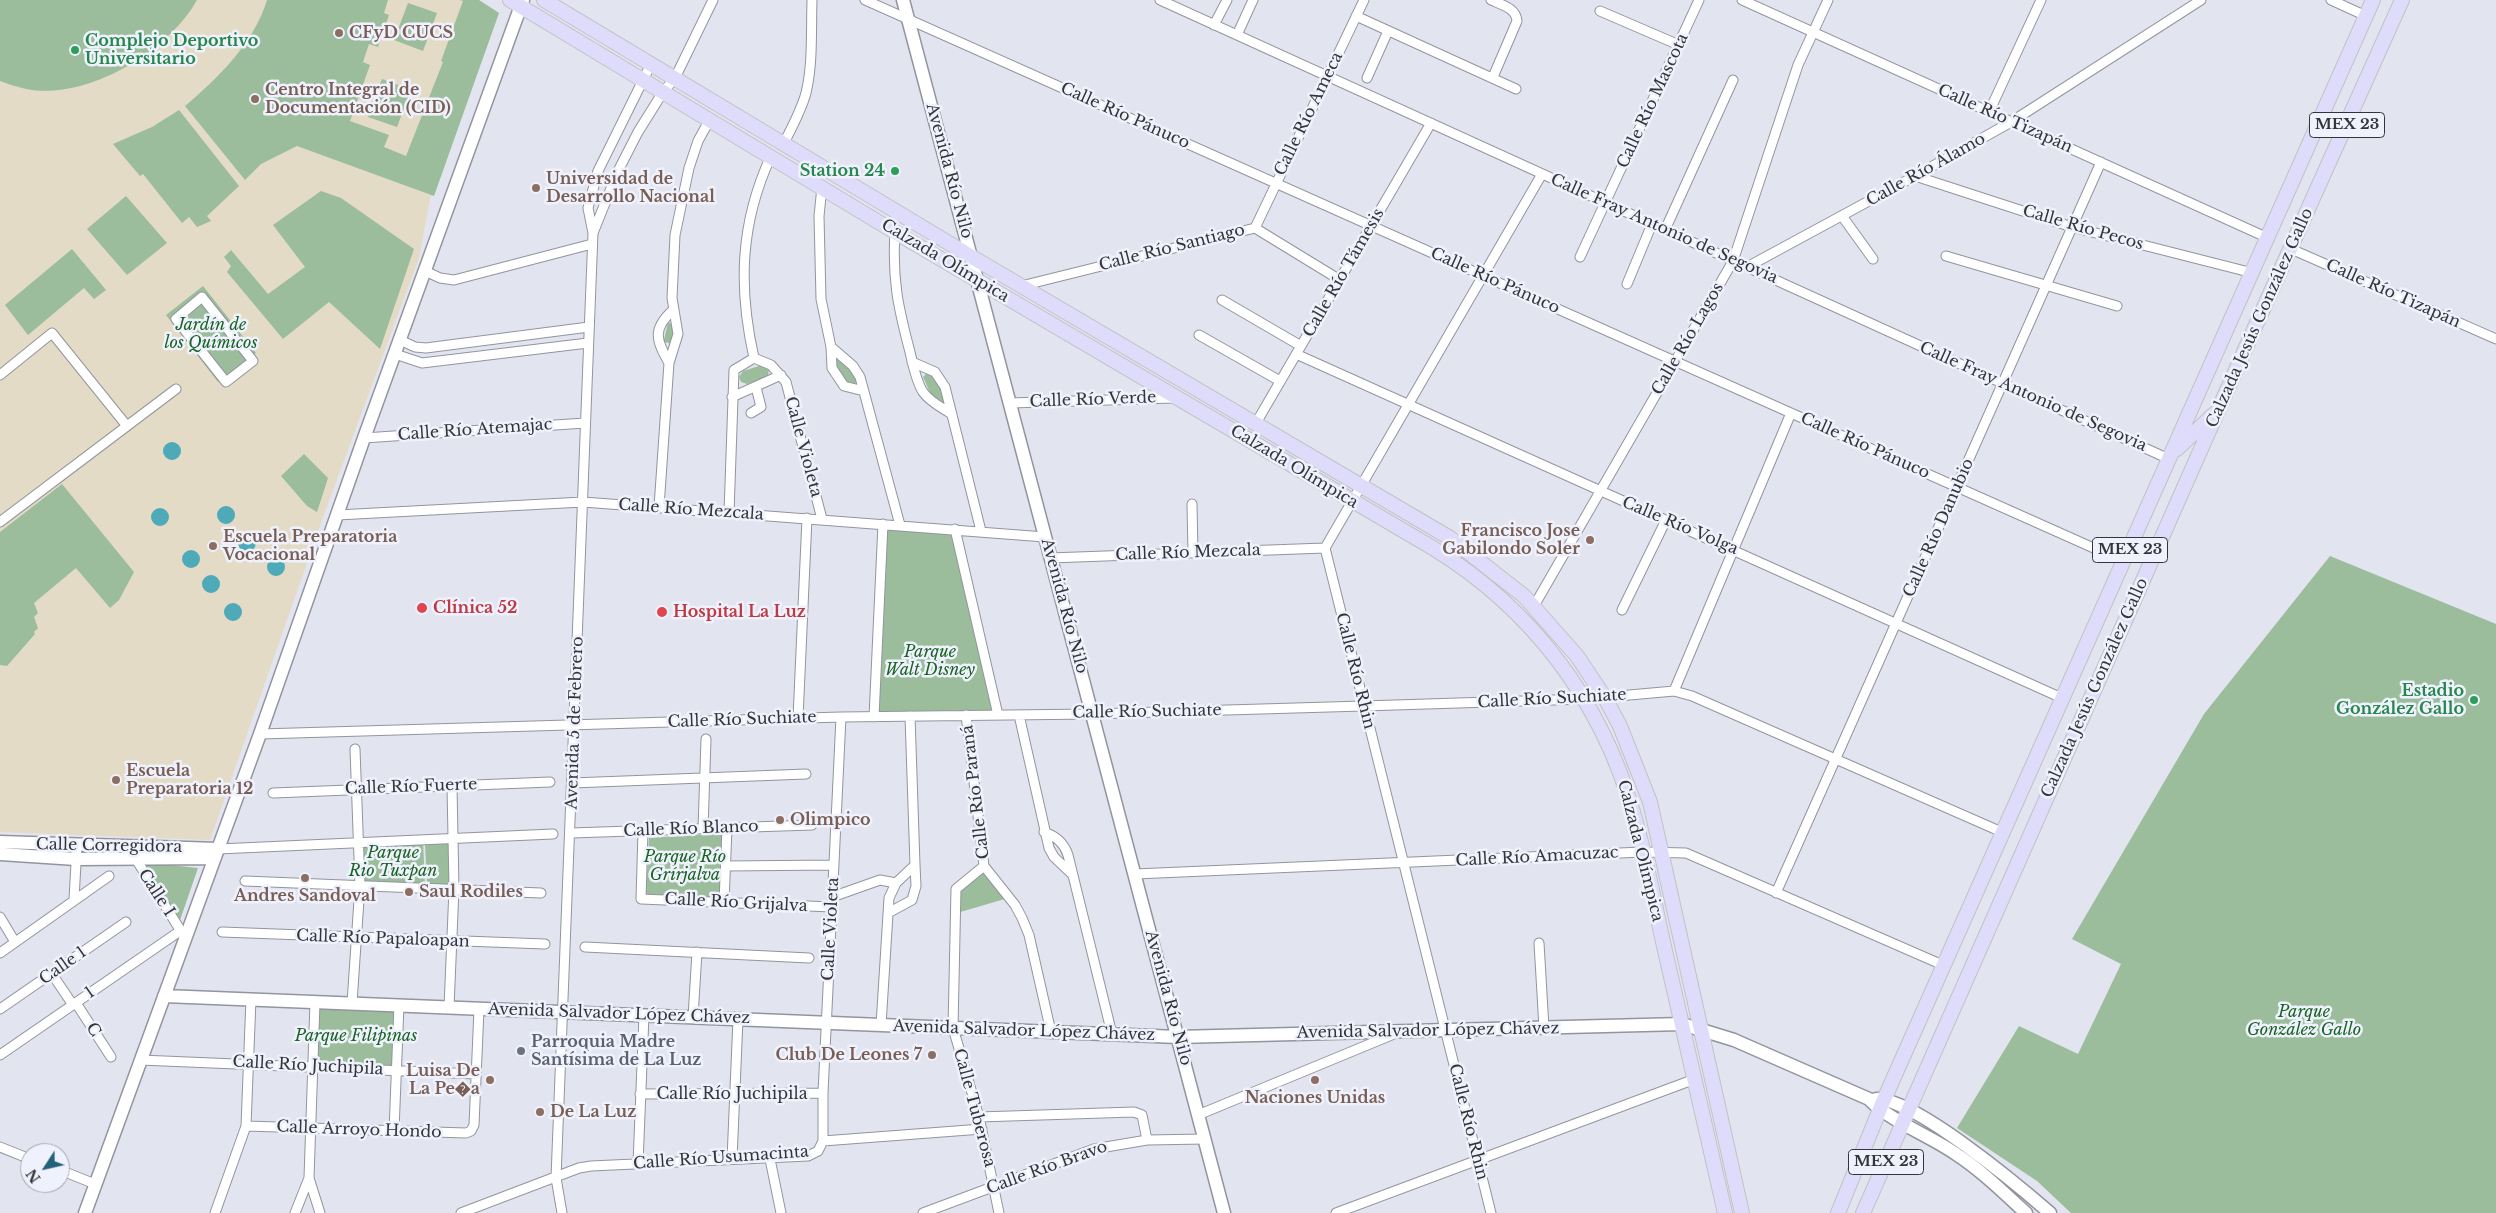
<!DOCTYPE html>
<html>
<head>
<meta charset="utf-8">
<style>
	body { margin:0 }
	#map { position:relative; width:2496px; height:1213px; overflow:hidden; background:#e2e4ef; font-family:"Libre Baskerville",serif }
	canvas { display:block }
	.north { position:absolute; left:20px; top:1143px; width:50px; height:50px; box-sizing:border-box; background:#eff2fc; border:1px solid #a4a6ae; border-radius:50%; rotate:235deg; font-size:14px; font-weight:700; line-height:20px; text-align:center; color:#343539 }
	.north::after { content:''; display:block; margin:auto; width:18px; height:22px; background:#246279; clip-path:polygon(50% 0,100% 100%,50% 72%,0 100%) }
</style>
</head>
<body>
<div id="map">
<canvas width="2496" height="1213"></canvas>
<div class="north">N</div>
</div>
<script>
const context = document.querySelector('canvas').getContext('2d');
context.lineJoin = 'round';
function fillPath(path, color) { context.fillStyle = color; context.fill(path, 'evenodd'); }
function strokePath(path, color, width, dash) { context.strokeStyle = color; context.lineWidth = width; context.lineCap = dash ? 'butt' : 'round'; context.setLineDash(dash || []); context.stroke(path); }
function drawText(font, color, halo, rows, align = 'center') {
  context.font = font + ' "Libre Baskerville",serif'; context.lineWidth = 5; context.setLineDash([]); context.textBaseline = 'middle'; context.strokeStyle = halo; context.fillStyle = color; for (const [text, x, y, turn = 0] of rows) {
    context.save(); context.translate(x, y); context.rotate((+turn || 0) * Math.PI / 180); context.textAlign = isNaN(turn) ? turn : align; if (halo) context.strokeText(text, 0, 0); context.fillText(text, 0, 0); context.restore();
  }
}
fillPath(new Path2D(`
	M197 0H479L499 13 430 199 419 258 322 520 210 840 0 832V81L26 89 55 90 194 5Z`), '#e3dbc5');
fillPath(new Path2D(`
	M0 0H197C168 52 86 101 26 89 17 87 8 84 0 81Z
	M267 0H388L384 13 389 15 378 47 369 44 363 62 370 65 350 121 389 135 384 147 406 156 443 62 441 61 463 1 460 0H479L499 13 434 196 297 146 261 164 245 180 185 106C218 78 254 43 267 0Z
	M408 3 437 13 423 51 394 40Z
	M382 79 411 90 397 127 368 117Z
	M179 110 239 186 207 216 211 221 197 227 189 217 182 223 143 174 140 176 113 144 152 127Z
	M321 191 341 198 414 249 380 349 329 302 283 339 227 272 231 266 224 257 231 250 268 294 305 267 273 225Z
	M126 196 167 243 127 275 87 229Z
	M72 249 106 290 94 299 84 288 28 335 5 305Z
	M203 286 256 353 218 382 166 315Z
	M668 322 676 326 672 344 665 342 664 340Z
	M839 355 855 375 856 382 854 385H850L844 380 835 362Z
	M762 365 769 368 768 377 747 384 741 382 739 377 743 371Z
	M927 373 939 376 945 401 943 402 931 395 923 377Z
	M304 454 328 478 317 512 307 506 281 476Z
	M62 484 134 572 119 600 110 608 76 568 34 603 38 613 34 617 38 628 34 632 35 634 7 666 0 665V532Z
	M883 524 955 529 998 715 874 717Z
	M2330 556 2496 624V1213H2071L2037 1181 1957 1128 2019 1026 2078 1054 2121 964 2072 939 2204 714Z
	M725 833 722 898 646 894 649 838Z
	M423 841 425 884 364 882 361 844Z
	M451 843 452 887 427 885 425 844Z
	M142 862 198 868 179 923Z
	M983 867 1008 898 957 913V889Z
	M315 1002 399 1005 396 1070 312 1066Z`), '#9bbd9c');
fillPath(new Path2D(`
	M163 451a9 9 0 1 1 18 0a9 9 0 1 1-18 0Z
	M217 515a9 9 0 1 1 18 0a9 9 0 1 1-18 0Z
	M151 517a9 9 0 1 1 18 0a9 9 0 1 1-18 0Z
	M238 543a9 9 0 1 1 18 0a9 9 0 1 1-18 0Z
	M182 559a9 9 0 1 1 18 0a9 9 0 1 1-18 0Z
	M267 567a9 9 0 1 1 18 0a9 9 0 1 1-18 0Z
	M202 584a9 9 0 1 1 18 0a9 9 0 1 1-18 0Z
	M224 612a9 9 0 1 1 18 0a9 9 0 1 1-18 0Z`), '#4eaab9');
const street = new Path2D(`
	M865 0 2125 562
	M1160 0 2169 459
	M1491 0C1502 5 1516 8 1517 21L1493 77
	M1742 0 2268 238
	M2331 0 2366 16
	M1600 11 1679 45
	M1356 16 1516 89
	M1214 25 1227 0
	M1237 35 1253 0
	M1367 78 1388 31
	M1989 112 2041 0
	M784 143C792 127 801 111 806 93 813 64 811 31 812 0
	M1915 176 2072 227 2253 273
	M822 187 819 216 821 299 831 347 832 368 844 386 864 391
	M1842 216 1873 259
	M1255 228 1364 0
	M1665 230 1733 80
	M895 232C892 279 898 307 910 352 913 365 916 381 923 392 930 402 941 407 950 413
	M593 233 618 171 638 132 663 92 675 78 713 0
	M2291 249 2496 339
	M1946 256 2117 306
	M1580 257 1699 0
	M1747 267 1915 176 2011 122 2201 0
	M425 271 440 278 454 280 592 244
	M1627 284 1652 224
	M1021 286 1255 228 1340 280
	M202 297 253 361 226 382 176 319Z
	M1222 300 1301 346
	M1199 335 1280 381
	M400 340 415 347 426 348 589 327
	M831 347 853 366 860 377 900 525
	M395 354 422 363 588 343
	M1296 354 2064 699
	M754 358C738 287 740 223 771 156
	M912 362 935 372 945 387 981 531
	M669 363C656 340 652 329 673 310
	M0 375 52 333 127 426
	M732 397 781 375
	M1010 403 1174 398
	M751 413 761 407 756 387
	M1256 423 1431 123
	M364 438 585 423
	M1192 504 1193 553
	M659 507 669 363 678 334 672 298 675 235 689 168 698 141 709 121
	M729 513 734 370 754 358 771 365 786 382 822 519
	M337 515 583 502 1045 537
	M0 522 176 389
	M955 529 998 715
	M1050 558 1325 548
	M1534 606 1733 261 1798 65 1828 0
	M1622 610 1666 520
	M1674 691 1791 413
	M966 715 984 866 1015 905 1022 918 1029 935 1051 1032
	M1019 715 1049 848 1054 857 1073 875
	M874 717 883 524
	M798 718 807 518
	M260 734 841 717 1092 714 1363 706 1585 699 1674 691 1692 696 2004 833
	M572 783 806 774
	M273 793 550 782
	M703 829 706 739
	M643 831 641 899 832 907
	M1044 832C1056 836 1064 843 1068 855L1112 1034
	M571 833 812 825
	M218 849 553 834
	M134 856 184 936
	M726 866 834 865
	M984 866 956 889 953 1028 979 1117 999 1213
	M1135 874 1643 852 1686 853 1945 966
	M245 881 541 893
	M1776 893 2101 162
	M832 897 880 880 896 883
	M74 899 77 846
	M724 902 727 828
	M888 913 912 900 916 886 915 865
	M0 917 15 942
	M222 932 545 944
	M1539 943 1544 1028
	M585 947 809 958
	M0 953 109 876
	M52 974 73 1005
	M315 1002 309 1178 320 1213
	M76 1003 111 1057
	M352 1003 360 885 355 749
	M449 1007 454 889 452 786
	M0 1009 126 922
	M693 1017 697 952
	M881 1025 889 898 896 883 915 865 910 716
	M0 1055 180 931
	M140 1060 476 1074
	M640 1094 823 1093
	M1198 1115 1394 1034
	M979 1117 1134 1112 1142 1115 1147 1140
	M246 1126 466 1133 471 1131 474 1125 479 1009
	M394 1131 399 1005
	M823 1141 982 1129
	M0 1147 30 1159
	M732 1159 738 1019
	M770 1159 781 1213
	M638 1164 644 1015
	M60 1170 95 1184
	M215 1213 246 1126 251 999
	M295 1213 309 1178
	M461 1213 579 1168 591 1166 808 1156 818 1151 823 1141V1093L841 717
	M562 1213 556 1178 593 233 588 208 598 171 651 64
	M923 1213 1094 1149 1147 1140 1205 1139
	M1336 1213 1695 1079
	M1491 1213 1325 548 1542 174`);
const secondary = new Path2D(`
	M903 0 1224 1213
	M0 842 218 849
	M0 854 76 859 214 858
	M164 996 1178 1037 1682 1024 1734 1040 1869 1099C1891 1122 1929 1135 1956 1154 1982 1171 2003 1192 2026 1213
	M1876 1099C1914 1098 2019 1186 2050 1213
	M85 1213 260 734 364 438 523 0`);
const primary = new Path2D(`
	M510 0 895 232 1433 548C1532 609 1601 700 1633 812 1647 859 1655 908 1666 955 1686 1041 1705 1127 1725 1213
	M544 0 972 257 1450 538 1524 596 1577 656 1605 698 1620 726 1650 802 1742 1213
	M2177 449 2214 414
	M1838 1213 1882 1104 2373 0
	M1863 1213 2251 336 2402 0`);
strokePath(street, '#92959e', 11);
strokePath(secondary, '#92959e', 15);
strokePath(primary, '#c2c2c4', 16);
strokePath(street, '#fff', 9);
strokePath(secondary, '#fff', 12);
strokePath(primary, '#dfdcfb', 14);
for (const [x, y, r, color] of [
	[339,33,5,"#8d6e63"],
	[75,50,5,"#2e9e5b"],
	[255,99,5,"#8d6e63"],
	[895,171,5,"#2e9e5b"],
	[536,188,5,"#8d6e63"],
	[1590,540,5,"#8d6e63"],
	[213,546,5,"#8d6e63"],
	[422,608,6,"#e0444e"],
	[662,612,6,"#e0444e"],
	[2474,700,5,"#2e9e5b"],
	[116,780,5,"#8d6e63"],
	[780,820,5,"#8d6e63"],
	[305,878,5,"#8d6e63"],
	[409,892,5,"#8d6e63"],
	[521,1051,5,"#6b7280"],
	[932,1055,5,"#8d6e63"],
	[490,1080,5,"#8d6e63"],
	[1315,1080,5,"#8d6e63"],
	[540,1112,5,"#8d6e63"]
]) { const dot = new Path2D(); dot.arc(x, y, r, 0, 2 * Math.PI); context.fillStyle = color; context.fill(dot); strokePath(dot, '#eff2fc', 2); }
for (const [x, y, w] of [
	[2347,125,75],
	[2130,550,75],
	[1886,1162,75]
]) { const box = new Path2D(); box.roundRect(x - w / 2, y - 12.5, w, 25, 4); context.fillStyle = '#eff2fc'; context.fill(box); strokePath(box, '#343539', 1); }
drawText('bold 15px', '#343539', null, [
	["MEX 23",2347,125],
	["MEX 23",2130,550],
	["MEX 23",1886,1162]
]);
drawText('bold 16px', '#785e54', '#eff2fc', [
	["CFyD CUCS",349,33],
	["Centro Integral de",265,90],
	["Documentación (CID)",265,108],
	["Universidad de",546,179],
	["Desarrollo Nacional",546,197],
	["Francisco Jose",1580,531,"right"],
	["Gabilondo Soler",1580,549,"right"],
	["Escuela Preparatoria",223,537],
	["Vocacional",223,555],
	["Escuela",126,771],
	["Preparatoria 12",126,789],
	["Olimpico",790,820],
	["Saul Rodiles",419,892],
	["Andres Sandoval",305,896,"center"],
	["Club De Leones 7",922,1055,"right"],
	["Luisa De",480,1071,"right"],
	["La Pe�a",480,1089,"right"],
	["Naciones Unidas",1315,1098,"center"],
	["De La Luz",550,1112]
], 'left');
drawText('bold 16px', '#27864d', '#eff2fc', [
	["Complejo Deportivo",85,41,"left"],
	["Universitario",85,59,"left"],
	["Station 24",885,171],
	["Estadio",2464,691],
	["González Gallo",2464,709]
], 'right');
drawText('16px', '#343539', '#eff2fc', [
	["Calle Río Mascota",1653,101,-65],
	["Calle Río Ameca",1309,114,-64],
	["Calle Río Pánuco",1125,116,24],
	["Calle Río Tizapán",2005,119,24],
	["Calle Río Álamo",1926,170,-29],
	["Avenida Río Nilo",949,171,75],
	["Calle Río Pecos",2083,228,16],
	["Calle Fray Antonio de Segovia",1664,229,24],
	["Calle Río Santiago",1172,248,-14],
	["Calzada Olímpica",945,261,31],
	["Calle Río Támesis",1344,273,-60],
	["Calle Río Pánuco",1495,281,24],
	["Calle Río Tizapán",2393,294,24],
	["Calzada Jesús González Gallo",2260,318,-66],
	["Calle Río Lagos",1688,339,-60],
	["Calle Fray Antonio de Segovia",2033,397,24],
	["Calle Río Verde",1093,400,-2],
	["Calle Río Atemajac",475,430,-4],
	["Calle Río Pánuco",1865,446,24],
	["Calle Violeta",803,447,75],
	["Calzada Olímpica",1294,467,31],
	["Calle Río Mezcala",691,510,4],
	["Calle Río Volga",1680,526,23],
	["Calle Río Danubio",1939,528,-66],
	["Calle Río Mezcala",1188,553,-2],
	["Avenida Río Nilo",1064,606,75],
	["Calle Río Rhin",1355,671,76],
	["Calzada Jesús González Gallo",2095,688,-66],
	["Calle Río Suchiate",1552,699,-3],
	["Calle Río Suchiate",1147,712,-1],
	["Calle Río Suchiate",742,720,-2],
	["Avenida 5 de Febrero",575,723,-88],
	["Calle Río Fuerte",411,787,-2],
	["Calle Río Paraná",976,792,-97],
	["Calle Río Blanco",691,829,-2],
	["Calle Corregidora",109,846,1],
	["Calzada Olímpica",1640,851,76],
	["Calle Río Amacuzac",1537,857,-3],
	["Calle I",156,893,57],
	["Calle Río Grijalva",736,903,3],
	["Calle Violeta",831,929,-87],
	["Calle Río Papaloapan",383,939,2],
	["Calle 1",63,966,-35],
	["1",90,993,-35],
	["Avenida Río Nilo",1168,998,75],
	["Avenida Salvador López Chávez",619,1014,2],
	["C",93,1030,57],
	["Avenida Salvador López Chávez",1024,1031,2],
	["Avenida Salvador López Chávez",1428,1031,-1],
	["Calle Río Juchipila",308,1066,3],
	["Calle Río Juchipila",732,1094],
	["Calle Tuberosa",974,1108,75],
	["Calle Río Rhin",1468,1122,76],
	["Calle Arroyo Hondo",359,1130,2],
	["Calle Río Usumacinta",721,1158,-4],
	["Calle Río Bravo",1047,1168,-20]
]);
drawText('italic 16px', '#1a6324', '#eff2fc', [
	["Jardín de",211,325],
	["los Químicos",211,343],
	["Parque",930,652],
	["Walt Disney",930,670],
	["Parque",393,853],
	["Rio Tuxpan",393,871],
	["Parque Río",685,857],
	["Grírjalva",685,875],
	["Parque",2304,1012],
	["González Gallo",2304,1030],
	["Parque Filipinas",356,1036]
]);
drawText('bold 16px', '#be3a42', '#eff2fc', [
	["Clínica 52",433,608],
	["Hospital La Luz",673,612]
], 'left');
drawText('bold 16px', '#5b616d', '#eff2fc', [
	["Parroquia Madre",531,1042],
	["Santísima de La Luz",531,1060]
], 'left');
</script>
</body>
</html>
